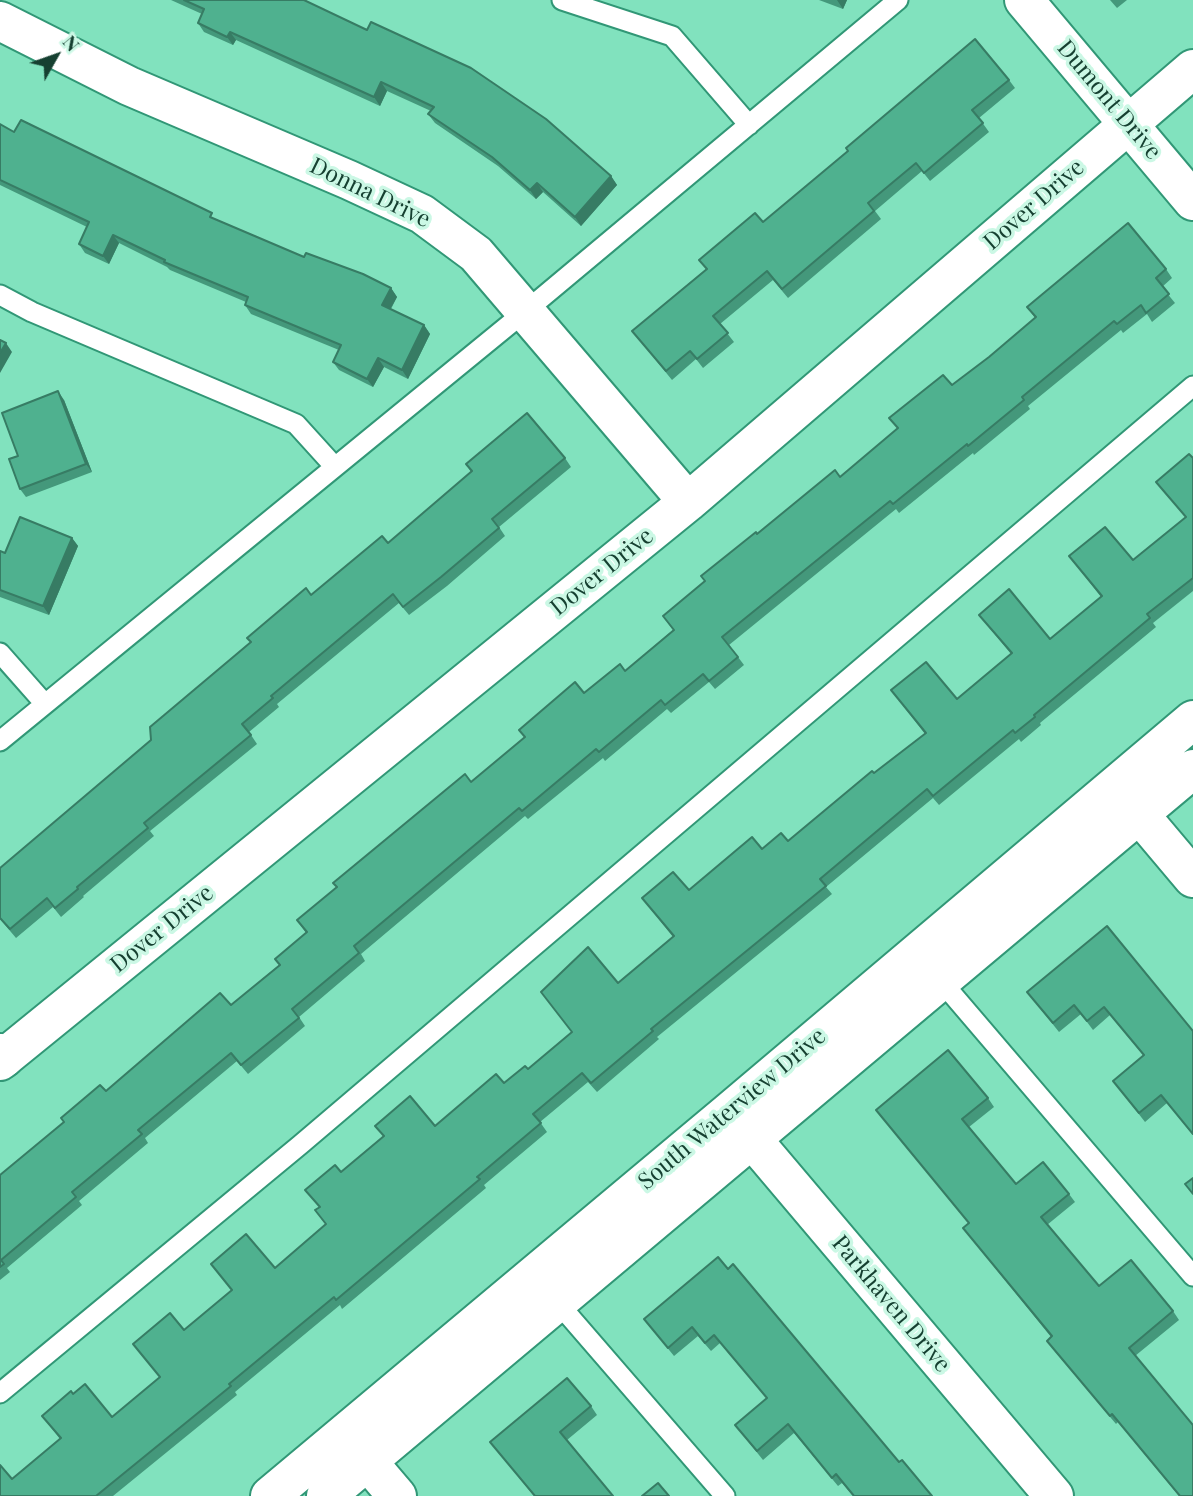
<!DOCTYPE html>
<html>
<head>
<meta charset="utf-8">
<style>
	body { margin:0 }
	#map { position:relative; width:1193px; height:1496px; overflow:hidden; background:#81e2be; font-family:"Playfair Display",serif }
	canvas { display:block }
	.north { position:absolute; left:21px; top:21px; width:70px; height:70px; -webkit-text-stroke:5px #cbf8e5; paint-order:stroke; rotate:50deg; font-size:19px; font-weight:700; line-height:28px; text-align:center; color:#164031 }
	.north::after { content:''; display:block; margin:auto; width:24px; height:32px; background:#164031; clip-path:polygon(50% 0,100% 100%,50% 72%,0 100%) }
</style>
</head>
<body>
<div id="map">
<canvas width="1193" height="1496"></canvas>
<div class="north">N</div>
</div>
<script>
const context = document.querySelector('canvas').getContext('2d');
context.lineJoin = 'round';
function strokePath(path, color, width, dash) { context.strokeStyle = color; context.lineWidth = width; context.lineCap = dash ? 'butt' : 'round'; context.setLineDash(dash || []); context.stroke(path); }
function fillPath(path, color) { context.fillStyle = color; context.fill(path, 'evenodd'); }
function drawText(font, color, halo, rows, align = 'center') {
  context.font = font + ' "Playfair Display",serif'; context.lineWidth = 7; context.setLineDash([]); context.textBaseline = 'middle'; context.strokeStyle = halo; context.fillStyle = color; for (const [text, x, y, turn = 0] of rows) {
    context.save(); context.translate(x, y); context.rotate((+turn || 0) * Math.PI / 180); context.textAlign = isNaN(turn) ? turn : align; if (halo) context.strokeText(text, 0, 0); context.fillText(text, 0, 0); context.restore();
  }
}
const service = new Path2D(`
	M562 0 672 36 749 125
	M0 295 32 312 296 424 335 467
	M0 653 45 704
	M0 741 527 310 898 0
	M941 981 1193 1276
	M558 1303 725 1496
	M0 1393 300 1145 1193 386`);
const minor = new Path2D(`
	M0 21 129 86 349 180 422 214 476 254 688 502
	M1118 789 1193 878
	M0 1061 688 502 1193 69
	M730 1113 1054 1496
	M346 1436 397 1496`);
const tertiary = new Path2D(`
	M1024 0 1193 201
	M0 1053 4 1058
	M270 1496 729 1112 1193 720
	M326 1496 1193 769`);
strokePath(service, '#319776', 23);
strokePath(minor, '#319776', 42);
strokePath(tertiary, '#319776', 42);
strokePath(service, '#fff', 19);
strokePath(minor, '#fff', 38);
strokePath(tertiary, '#fff', 38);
fillPath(new Path2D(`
	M171 0H304L611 176 617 185 581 226 543 192 536 199 498 166 435 123 428 114 431 111 387 91 380 106 236 40 233 45 204 32 198 23 202 14Z
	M819 0H847L843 9Z
	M1110 0H1127L1117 8Z
	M1009 80 1015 88 979 118 989 132 930 181 922 171 875 211 881 219 788 298 773 280 720 324 734 342 703 368 696 359 672 380 632 331 706 269 699 260Z
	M0 124 14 132 304 257 391 288 397 297 391 309 424 325 430 334 408 379 384 367 373 387 339 370 333 362 339 350 251 314 245 305 246 302 170 270 167 267 119 243 109 264 85 253 79 244 87 227 0 185Z
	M1166 269 1172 278 1162 287 1175 303 1152 322 1147 314 1123 333 1121 330 1028 406 1030 409 974 455 973 453 899 513 896 509 729 645 744 665 715 689 709 682 671 713 667 709 605 761 603 758 528 819 525 816 361 954 365 961 299 1017 305 1026 248 1074 237 1061 145 1138 148 1143 79 1201 82 1205 7 1268 10 1272 0 1280V1175L106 1091 231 1005 279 965 306 933 297 920 471 782 525 738 519 730 625 671 673 630 663 616 705 581 757 534 840 477 898 429 889 418 952 385 989 357 1035 318 1027 307Z
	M64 400 92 472 26 497 20 489 18 456Z
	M565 458 571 467 499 527 505 536 447 586 409 615 399 603 277 704 279 707 249 732 257 744 150 831 154 836 83 896 84 897 61 917 53 907 16 938 0 919V868L151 740 311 595 388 543 471 472 466 464Z
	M1193 458V591L1153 623 1156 627 1040 723 1041 725 1021 742 1019 739 939 805 933 798 826 887 832 894 657 1037 659 1039 597 1092 588 1082 540 1122 547 1132 484 1185 486 1188 342 1309 340 1305 235 1392 237 1395 113 1496H0L12 1479 60 1439 42 1416 73 1394 112 1417 160 1377 133 1344 184 1330 232 1291 211 1264 275 1268 326 1225 315 1210 319 1207 305 1190 341 1172 384 1137 375 1126H435L528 1069 572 1032 541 992 618 983 673 937 642 898 689 890 762 849 788 841 925 734 891 690 957 699 1011 654 979 615 1050 639 1101 597 1069 556 1133 560 1186 517 1156 482Z
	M72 538 78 546 49 615 0 597V551L5 553Z
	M1107 926 1193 1031V1135L1167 1103 1145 1122 1113 1081 1144 1056 1110 1015 1093 1030 1081 1014 1059 1032 1027 992Z
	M988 1098 994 1107 969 1127 1016 1184 1069 1194 1075 1202 1047 1225 1099 1286 1173 1311 1179 1320 1135 1356 1193 1496H1179L1118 1422 1116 1424 1053 1349 1047 1341 1051 1337 963 1228 969 1223 876 1110Z
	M718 1257 899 1462 932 1496H853L842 1483 838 1486 794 1433 763 1460 735 1425 767 1398 720 1343 711 1351 698 1336 674 1356 644 1319Z
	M591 1406 597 1415 567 1440 613 1496H534L490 1442Z`), '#44987b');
fillPath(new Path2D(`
	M837 0H847L843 9Z
	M230 32 236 40 233 45 227 37Z
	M381 82 387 91 380 106 374 97Z
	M611 176 617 185 581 226 575 217Z
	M537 183 543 192 536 199 530 190Z
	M113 235 119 243 109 264 103 256Z
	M391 288 397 297 388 313 382 305Z
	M424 325 430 334 408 379 402 370Z
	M6 343 12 352 0 373V353Z
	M378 358 384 367 373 387 367 379Z
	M58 391 64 400 92 472 86 464Z
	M72 538 78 546 49 615 43 606Z`), '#377c64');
const building = new Path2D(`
	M184 0H304L367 30 371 22 471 68 546 119 611 176 575 217 537 183 530 190 492 157 428 114 434 107 381 82 374 97 230 32 227 37 198 23 204 9Z
	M975 39 1009 80 972 110 983 123 924 173 916 163 868 203 874 211 782 289 767 271 713 316 728 333 697 359 690 351 666 371 632 331 707 269 699 260 755 213 763 222 848 151 846 148Z
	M21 120 212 213 210 217 304 257 306 253 363 274 391 288 382 305 424 325 402 370 378 358 367 379 333 362 341 345 245 305 248 297 164 262 165 260 113 235 103 256 79 244 89 222 0 180V124L14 132Z
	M1128 223 1166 269 1156 278 1169 294 1146 313 1141 305 1117 324 1114 321 1022 397 1024 400 968 446 967 444 893 504 890 501 722 637 738 657 709 681 703 674 665 705 661 700 599 752 596 749 522 811 519 808 354 946 359 953 292 1009 299 1018 241 1065 231 1053 138 1130 142 1134 72 1192 76 1197 1 1260 4 1264 0 1267V1175L64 1122 61 1118 100 1085 106 1091 220 993 231 1005 280 965 275 959 307 932 297 920 337 887 333 883 465 774 471 782 525 737 519 730 575 682 584 693 620 664 625 671 674 630 663 616 705 581 701 576 756 532 757 534 835 470 840 477 898 428 889 418 943 375 952 385 989 357 1036 317 1027 307Z
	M0 340 6 343 0 353Z
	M58 391 86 464 20 489 9 459 18 456 2 413Z
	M527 413 565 458 492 519 499 528 441 577 403 607 393 594 271 696 273 698 242 724 251 735 144 823 148 828 77 887 78 889 55 908 47 898 10 929 0 918V868L151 740 150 727 251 642 247 638 306 588 311 595 382 536 388 543 472 471 466 464Z
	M1189 454 1193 458V578L1147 614 1150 618 1034 715 1035 717 1015 733 1013 730 933 796 927 789 820 879 826 886 651 1029 653 1031 591 1083 582 1073 533 1114 541 1123 477 1177 480 1179 336 1300 334 1297 229 1384 231 1386 96 1496H0V1465L12 1479 61 1438 42 1416 71 1391 73 1394 85 1384 112 1417 160 1377 133 1344 170 1313 184 1330 232 1290 211 1264 246 1234 275 1268 326 1224 315 1210 320 1207 305 1190 335 1165 341 1172 384 1136 375 1126 410 1096 435 1126 496 1074 504 1083 525 1066 528 1069 572 1032 541 992 588 947 618 983 674 936 642 898 673 872 689 890 752 837 762 849 781 833 788 841 872 771 874 773 926 733 891 690 926 662 957 699 1012 653 979 615 1009 589 1050 639 1102 596 1069 556 1105 527 1133 560 1186 517 1156 482Z
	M20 517 72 538 43 606 0 590V551L5 553Z
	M1107 926 1193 1031V1134L1161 1095 1139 1113 1113 1081 1144 1055 1104 1007 1087 1021 1074 1005 1053 1023 1027 992Z
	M948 1050 988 1098 962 1119 1016 1184 1043 1162 1069 1194 1041 1217 1099 1286 1131 1260 1173 1311 1129 1348 1193 1425V1496H1180L1112 1414 1110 1416 1047 1341 1052 1336 963 1228 969 1223 876 1110Z
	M1193 1178V1194L1185 1184Z
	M718 1257 728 1269 733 1264 899 1462 902 1460 932 1496H854L836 1474 832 1478 788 1424 757 1451 735 1425 767 1398 714 1335 705 1343 692 1327 668 1348 644 1319Z
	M567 1378 591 1406 560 1432 613 1496H535L490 1442Z
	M658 1483 669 1496H642Z`);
fillPath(building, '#4fb18f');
strokePath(building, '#377c64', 2);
drawText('23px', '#164031', '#cbf8e5', [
	["Dumont Drive",1109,100,50],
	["Donna Drive",370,193,26],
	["Dover Drive",1034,205,-41],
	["Dover Drive",602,572,-39],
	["Dover Drive",162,929,-39],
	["South Waterview Drive",732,1109,-40],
	["Parkhaven Drive",891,1304,50]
]);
</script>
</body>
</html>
